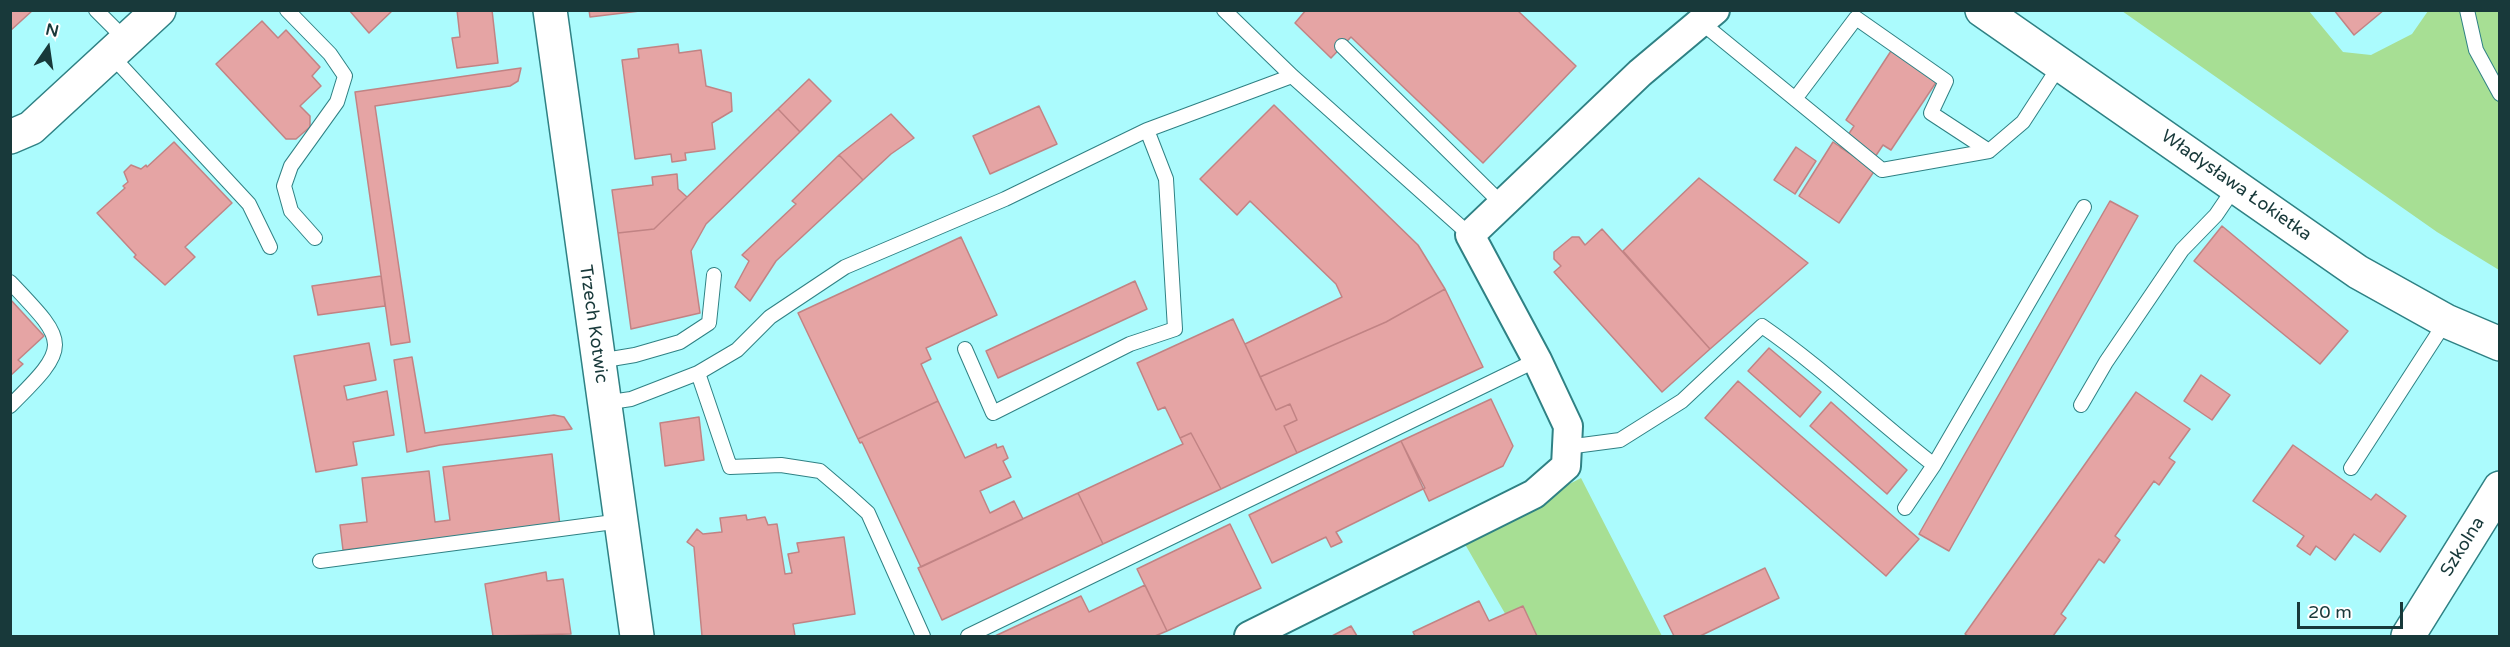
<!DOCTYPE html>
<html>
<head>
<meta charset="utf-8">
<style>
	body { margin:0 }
	#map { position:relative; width:2510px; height:647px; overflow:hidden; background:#abfbfd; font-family:"Varela Round",sans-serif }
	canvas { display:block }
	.frame { position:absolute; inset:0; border:12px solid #18393a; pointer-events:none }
	.north { position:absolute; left:18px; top:18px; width:60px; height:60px; -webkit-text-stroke:4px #fff; paint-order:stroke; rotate:13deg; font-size:16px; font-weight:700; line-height:24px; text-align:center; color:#18393a }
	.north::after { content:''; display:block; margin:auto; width:21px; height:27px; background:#18393a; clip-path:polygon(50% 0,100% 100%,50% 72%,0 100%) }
	.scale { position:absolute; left:2297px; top:602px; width:106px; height:27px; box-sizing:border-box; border:3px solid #18393a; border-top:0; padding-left:8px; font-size:18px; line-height:21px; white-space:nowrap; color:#18393a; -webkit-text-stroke:4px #fff; paint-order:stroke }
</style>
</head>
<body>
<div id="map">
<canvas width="2510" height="647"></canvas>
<div class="frame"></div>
<div class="north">N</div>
<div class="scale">20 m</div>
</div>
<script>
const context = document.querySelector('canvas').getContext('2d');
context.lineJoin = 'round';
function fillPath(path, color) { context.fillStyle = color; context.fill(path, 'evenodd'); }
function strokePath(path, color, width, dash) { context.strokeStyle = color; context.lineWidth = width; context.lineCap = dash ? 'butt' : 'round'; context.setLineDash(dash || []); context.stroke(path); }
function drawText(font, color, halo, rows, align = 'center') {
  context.font = font + ' "Varela Round",sans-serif'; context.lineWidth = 4.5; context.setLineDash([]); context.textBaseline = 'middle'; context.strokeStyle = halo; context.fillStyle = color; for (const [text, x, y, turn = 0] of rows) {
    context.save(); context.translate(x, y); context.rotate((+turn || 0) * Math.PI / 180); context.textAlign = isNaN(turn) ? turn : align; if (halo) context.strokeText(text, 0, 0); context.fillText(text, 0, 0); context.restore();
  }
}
fillPath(new Path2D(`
	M2122 11H2309L2343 52 2371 55 2412 34 2428 11H2499V270L2437 232Z
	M1581 478 1662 636H1518L1462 539Z`), '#a7df94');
const building = new Path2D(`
	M10 10H33L10 31Z
	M349 10H393L369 33Z
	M457 10H492L498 63 457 68 452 38 460 37Z
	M589 10H648L590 17Z
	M1306 10H1517L1576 66 1483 163 1351 37 1331 58 1295 23Z
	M2334 10H2384L2354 35Z
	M262 21 278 38 286 30 320 67 312 76 321 86 300 106 310 116V127L296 139H286L216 64Z
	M678 44 679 53 701 50 706 86 731 93 732 111 712 123 715 149 685 153 686 160 672 162 671 154 635 159 622 60 639 58 638 49Z
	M1891 51 1937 81 1891 150 1883 145 1869 166 1840 147 1854 126 1846 120Z
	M521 68 518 81 510 86 375 106 410 342 391 345 355 92Z
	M809 79 831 101 800 132 778 109Z
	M1274 105 1418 245 1445 289 1386 322 1260 377 1245 344 1342 297 1336 284 1250 201 1237 215 1200 179Z
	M1039 106 1057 144 990 174 973 136Z
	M778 109 800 132 706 224 691 251 700 313 631 329 618 233 654 229Z
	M891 114 914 138 891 154 863 180 839 155Z
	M174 142 232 203 185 247 195 257 165 285 134 257 136 255 97 213 125 188 123 186 128 182 124 172 131 165 141 169 146 165 147 167Z
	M1833 142 1875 170 1839 223 1799 196Z
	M1796 147 1816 161 1795 194 1774 180Z
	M839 155 863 180 776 261 750 301 735 287 749 261 742 255 796 204 792 201Z
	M677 174 678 189 687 197 654 229 618 233 612 190 653 185 652 177Z
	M1699 178 1808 263 1710 349 1623 251Z
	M2110 201 2138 216 1949 551 1919 534Z
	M2222 226 2348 331 2320 364 2194 261Z
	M1602 229 1710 349 1662 392 1554 272 1561 266 1554 259V252L1572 237H1579L1585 245Z
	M961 237 997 315 926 348 931 359 921 364 938 401 858 439 798 313Z
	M381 276 385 306 318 315 312 286Z
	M1135 281 1147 309 998 378 986 351Z
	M1445 289 1483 367 1297 453 1284 426 1297 420 1290 404 1276 410 1260 377 1386 322Z
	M10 299 44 336 18 360 23 364 10 376Z
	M1233 319 1276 410 1290 404 1297 420 1284 426 1297 453 1221 489 1191 433 1180 438 1165 407 1158 410 1137 363Z
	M369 343 376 380 344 386 347 400 387 391 394 435 353 442 357 465 316 472 294 356Z
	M1769 348 1821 392 1800 417 1748 371Z
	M412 357 425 433 554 415 564 417 572 429 440 445 407 452 394 360Z
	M2201 375 2230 395 2212 420 2184 401Z
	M1738 381 1919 539 1886 576 1705 418Z
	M2136 392 2190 429 2169 458 2175 462 2159 485 2154 481 2115 536 2120 540 2104 563 2099 559 2061 614 2066 618 2053 636H1968L1965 634Z
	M1491 399 1513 446 1503 466 1429 501 1401 441Z
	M938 401 965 458 996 444 997 448 1003 446 1008 458 1003 461 1011 477 980 491 990 513 1014 501 1023 519 921 567 862 442 860 443 858 439Z
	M1831 402 1907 470 1887 494 1810 426Z
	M699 417 704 460 665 466 660 423Z
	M1191 433 1221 489 1103 544 1078 493 1183 444 1180 438Z
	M1401 441 1425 488 1336 532 1342 542 1331 547 1326 537 1272 563 1249 515Z
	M2293 445 2371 500 2376 494 2406 516 2380 552 2354 534 2335 560 2316 546 2310 555 2297 546 2304 536 2253 501Z
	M552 454 560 526 343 550 340 525 367 522 362 478 429 471 435 522 450 520 443 467Z
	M1078 493 1103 544 942 620 918 568Z
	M746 515 747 520 765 517 768 525 777 524 785 574 792 573 788 554 799 552 797 543 844 537 855 614 793 624 795 636H702L694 547 687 542 697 529 703 534 722 532 720 518Z
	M1230 524 1261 588 1167 631 1137 569Z
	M1765 568 1779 598 1700 636H1674L1664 616Z
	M546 572 547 581 563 579 571 634 493 636 485 584Z
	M1145 585 1167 631 1155 636H995L1081 596 1089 612Z
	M1479 601 1489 621 1523 606 1537 636H1415L1413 632Z
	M1351 626 1357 636H1332Z`);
fillPath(building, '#e5a4a4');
strokePath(building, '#c18384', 1.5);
const lane = new Path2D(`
	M96 10 126 40
	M287 10 330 54 345 76 337 102 291 166 284 186 291 211 315 238
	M1224 10 1292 76 1470 235
	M2467 10 2476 50 2500 94
	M1702 23 1882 170 1989 151 2023 122 2060 65
	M1342 46 1501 203
	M110 54 249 204 270 247
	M1795 99 1856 18 1946 81 1931 113 1989 151
	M10 282C68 343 72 345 10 406
	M965 349 993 413 1130 344 1175 329 1166 179 1147 130
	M599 361 635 355 680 342 709 323 714 275
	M698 373 737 350 770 317 845 267 1005 199 1147 130 1292 76
	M604 403 631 399 698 373 730 467 781 465 820 471 847 494 868 513 923 636
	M2081 405 2106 362 2182 250 2216 215 2235 187
	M1567 447 1620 440 1682 401 1762 326C1823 368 1876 420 1934 465
	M2351 468 2446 321
	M1905 508 1934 465 2084 207
	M320 561 621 521
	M968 636 1537 360`);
const street = new Path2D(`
	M1249 636 1534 494 1566 466 1568 426 1537 360 1470 235 1640 73 1715 10`);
const secondary = new Path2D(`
	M550 10 637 636
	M1982 10 2358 272 2446 321 2500 344
	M10 137 31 128 159 10
	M2408 636 2500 488`);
strokePath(lane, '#2f8184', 16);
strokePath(street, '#2f8184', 32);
strokePath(secondary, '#2f8184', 36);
strokePath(lane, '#fff', 14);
strokePath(street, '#fff', 28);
strokePath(secondary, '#fff', 33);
drawText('18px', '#18393a', '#fff', [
	["Władysława Łokietka",2236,186,35],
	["Trzech Kotwic",593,324,82],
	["Szkolna",2463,547,-58]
]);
</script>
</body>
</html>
